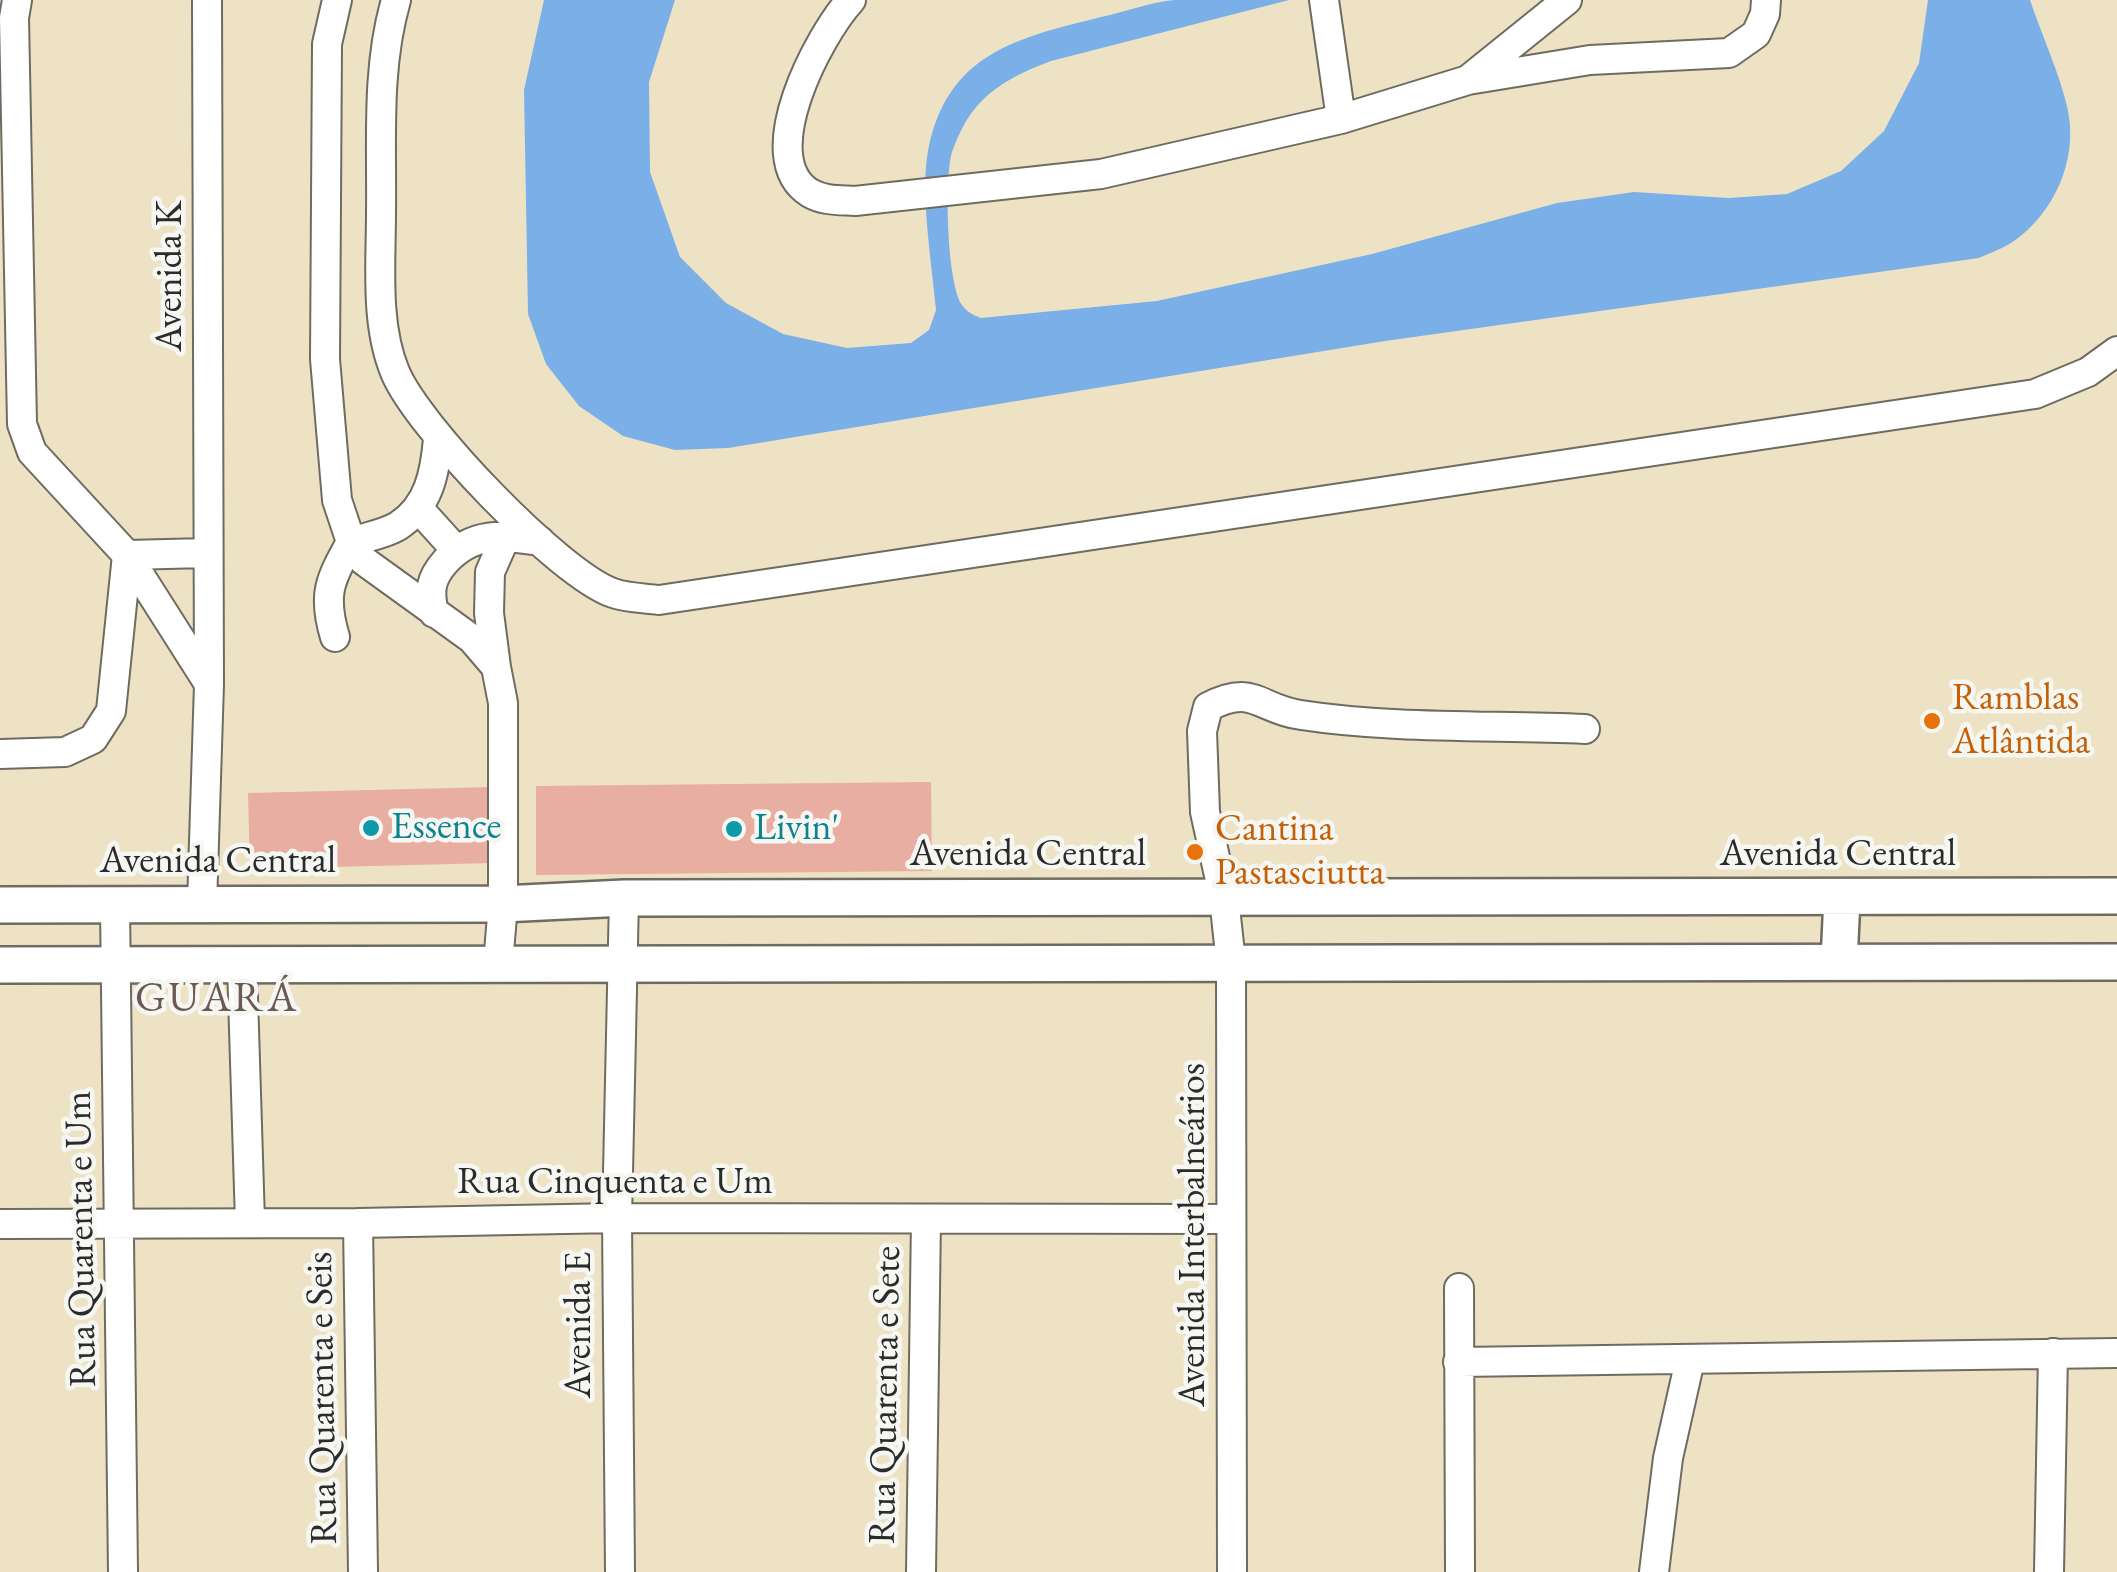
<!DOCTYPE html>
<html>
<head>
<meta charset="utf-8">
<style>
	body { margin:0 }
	canvas { display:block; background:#ede2c4 }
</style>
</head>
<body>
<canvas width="2117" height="1572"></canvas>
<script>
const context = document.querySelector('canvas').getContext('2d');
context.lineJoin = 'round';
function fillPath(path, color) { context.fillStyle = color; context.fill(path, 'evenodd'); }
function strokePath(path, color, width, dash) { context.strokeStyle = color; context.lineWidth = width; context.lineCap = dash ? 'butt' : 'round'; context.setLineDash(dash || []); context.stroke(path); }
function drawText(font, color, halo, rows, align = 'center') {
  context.font = font + ' "EB Garamond",serif'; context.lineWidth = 9; context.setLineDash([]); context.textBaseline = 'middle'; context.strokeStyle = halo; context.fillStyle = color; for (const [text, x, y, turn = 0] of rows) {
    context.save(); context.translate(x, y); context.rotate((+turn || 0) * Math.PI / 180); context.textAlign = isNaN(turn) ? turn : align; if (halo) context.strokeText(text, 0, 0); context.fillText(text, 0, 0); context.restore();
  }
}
fillPath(new Path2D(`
	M544 0H675L649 82 650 172 680 257 726 303 783 334 847 348 911 343 929 330 936 310C932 265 920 193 928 151 947 53 1017 38 1101 17 1125 12 1150 2 1175 0 1212 0 1251 0 1289 0L1051 61C1016 74 984 90 965 123 960 132 955 143 952 152 944 178 947 284 962 305 967 312 973 315 981 318L1157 301 1372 254 1557 203 1634 192 1729 198 1787 194 1841 171 1884 131 1919 63 1928 0H2030C2042 36 2060 74 2068 111 2078 160 2054 213 2014 241 2004 248 1990 253 1979 258L1385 341 728 448 675 450 623 436 579 406 546 364 528 314 524 90Z`), '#7bafe8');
fillPath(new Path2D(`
	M931 782 932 871 536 875V786Z
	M492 787 493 863 250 869 248 793Z`), '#e7aea1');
const minor = new Path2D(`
	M17 0 14 18 22 424 32 452 127 555 206 553
	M337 0 327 44 325 359 337 500 351 542 364 561 472 639 496 667 503 703V904L498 964
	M396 0C376 69 382 142 381 213 381 264 375 324 395 372 417 426 559 574 613 593 627 598 644 598 659 600L2035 394 2088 372 2117 351
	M851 0C819 35 753 158 810 193 824 201 839 200 855 201L1101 174 1341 119 1468 80 1590 60 1729 53 1756 34 1765 14 1766 0
	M1324 0 1341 119
	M1469 79 1567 0
	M418 508 456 550
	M127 555 209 684
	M434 613C429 591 430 579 445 562 473 531 502 535 540 541
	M335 637C322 594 330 580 351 542 366 537 385 534 398 526 429 506 435 473 438 439
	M496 667 489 613 490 572 506 536
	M0 754 65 752 93 739 111 711 127 555
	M115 905 123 1572
	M202 905 209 684 207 0
	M242 965 250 1222
	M358 1223 363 1572
	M0 1224 358 1223 617 1218 1231 1219
	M1459 1288 1460 1572
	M1458 1362 2117 1353
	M620 1572 617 1218 624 898
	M921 1572 926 1220
	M1232 1572 1231 963 1224 898 1205 812 1202 731 1208 707C1254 683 1258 709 1301 715 1392 729 1492 725 1585 729
	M1654 1572 1668 1458 1690 1360
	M2049 1572 2053 1353`);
const major = new Path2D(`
	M0 905 503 904 624 898 2117 896
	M1839 962 1842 898
	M0 965 2117 962`);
strokePath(minor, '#6f6b61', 32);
strokePath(major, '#6f6b61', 40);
strokePath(minor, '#fff', 28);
strokePath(major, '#fff', 35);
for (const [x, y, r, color] of [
	[1932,721,10,"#e8710a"],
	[371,828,10,"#0f9aa8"],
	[734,829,10,"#0f9aa8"],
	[1195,852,10,"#e8710a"]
]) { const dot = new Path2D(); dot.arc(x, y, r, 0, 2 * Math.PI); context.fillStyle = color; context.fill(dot); strokePath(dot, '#f6f6f2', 4); }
drawText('38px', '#2b2b2b', '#f6f6f2', [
	["Avenida K",171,276,-90],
	["Avenida Central",1028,855],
	["Avenida Central",1838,855],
	["Avenida Central",218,862],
	["Rua Cinquenta e Um",615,1183],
	["Avenida Interbalneários",1194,1235,-90],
	["Rua Quarenta e Um",82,1239,-91],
	["Avenida E",580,1325,-90],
	["Rua Quarenta e Sete",886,1395,-89],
	["Rua Quarenta e Seis",323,1398,-91]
]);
drawText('38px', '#c56008', '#f6f6f2', [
	["Ramblas",1952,699],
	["Atlântida",1952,743],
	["Cantina",1215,830],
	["Pastasciutta",1215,874]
], 'left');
drawText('38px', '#0d838f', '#f6f6f2', [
	["Essence",391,828],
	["Livin'",754,829]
], 'left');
context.letterSpacing = '2.5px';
drawText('42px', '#6d5954', '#f6f6f2', [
	["GUARÁ",217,1000]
]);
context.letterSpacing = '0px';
</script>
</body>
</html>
